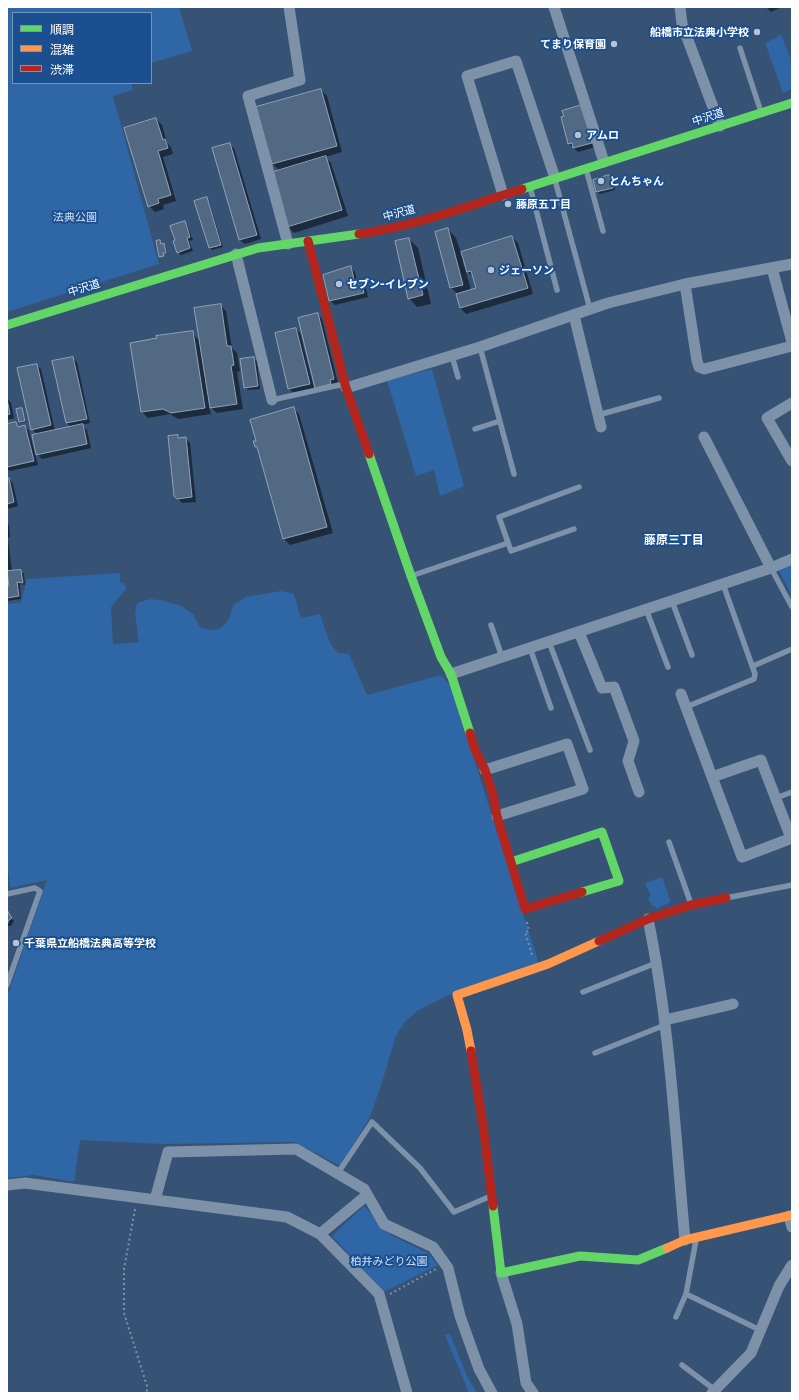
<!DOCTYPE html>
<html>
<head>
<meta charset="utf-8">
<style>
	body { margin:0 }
	#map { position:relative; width:799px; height:1400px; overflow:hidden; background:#365274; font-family:Commissioner,"Noto Sans JP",sans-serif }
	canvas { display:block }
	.frame { position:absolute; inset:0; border:8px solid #fff; pointer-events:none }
	.legend { position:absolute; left:12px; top:12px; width:140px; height:72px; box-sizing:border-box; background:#1b4f8f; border:1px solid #7695bc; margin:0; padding:5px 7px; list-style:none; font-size:12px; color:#fff }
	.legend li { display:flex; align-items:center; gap:8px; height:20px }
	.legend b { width:20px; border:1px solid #7695bc }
</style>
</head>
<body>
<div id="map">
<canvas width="799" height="1400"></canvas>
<div class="frame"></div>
<ul class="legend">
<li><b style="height:5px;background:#63d668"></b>順調</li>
<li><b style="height:5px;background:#ff974d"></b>混雑</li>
<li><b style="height:5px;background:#b3261e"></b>渋滞</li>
</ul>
</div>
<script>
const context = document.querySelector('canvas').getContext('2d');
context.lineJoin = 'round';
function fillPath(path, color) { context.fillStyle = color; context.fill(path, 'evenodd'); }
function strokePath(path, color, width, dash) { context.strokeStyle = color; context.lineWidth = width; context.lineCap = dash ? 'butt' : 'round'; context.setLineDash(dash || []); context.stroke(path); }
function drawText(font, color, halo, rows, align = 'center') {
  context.font = font + ' Commissioner,"Noto Sans JP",sans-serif'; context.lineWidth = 4; context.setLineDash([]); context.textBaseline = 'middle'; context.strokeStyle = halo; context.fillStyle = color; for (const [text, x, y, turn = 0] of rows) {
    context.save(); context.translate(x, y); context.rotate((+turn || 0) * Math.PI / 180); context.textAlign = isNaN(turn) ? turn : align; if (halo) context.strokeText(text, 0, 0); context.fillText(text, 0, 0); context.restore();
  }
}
fillPath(new Path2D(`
	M7 7H179L192 51 151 63V13H13V83H131L133 90 113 96 159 264 7 312Z
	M781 35 792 62V89L783 93 765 43Z
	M432 369 464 486 440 496 434 470 416 476 387 380Z
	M792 563V596L778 569Z
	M120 573V582L124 583 126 589 111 607 113 644 139 642 135 613 137 603 150 599 161 600 181 606 193 614 200 627 210 630 219 629 227 622 234 605 245 597 281 591 294 594 301 618 320 614 330 643 338 653 349 654 367 695 441 675 451 686 539 964 453 993 417 1011 404 1023 396 1036 381 1086 369 1119 340 1166 295 1142 162 1144 80 1140 74 1182 34 1175 7 1178V997L47 880 10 888 7 861V604L21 602 27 579Z
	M662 877 671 902 656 909 654 905 652 906 648 898 651 896 645 883Z
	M364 1206 391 1235 428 1253 438 1265 384 1292 332 1236Z
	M450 1334 467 1376 477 1393H469L445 1335Z`), '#2f66a5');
fillPath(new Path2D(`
	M766 7H782L771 12Z
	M321 90 327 96 342 152 325 157 331 163 348 216 294 233 288 227 280 171 273 164Z
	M581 107 595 147 578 152 569 144Z
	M156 119 162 125 167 143 171 147 173 154 163 157 176 201 163 205 164 209 155 212 149 206Z
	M229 144 234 148 261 239 245 244 240 240Z
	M609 176 612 179 615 190 600 194 597 191Z
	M206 198 209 201 223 247 212 250 210 248Z
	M184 222 187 225 193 240 189 241 193 251 181 255 178 252 176 240Z
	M448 229 456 238 461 253 512 237 518 243 533 294 466 314 460 308 458 294 451 288 436 233ZM465 261 468 272 474 278 477 288 471 290 463 262Z
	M409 239 418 248 431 304 417 307 409 298Z
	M160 241 161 245 165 246 167 253 164 254V257H161Z
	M351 267 355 272 357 281 361 280 365 284 368 297 335 305 330 301Z
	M220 305 226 311 232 348 237 353 240 371 237 372 243 409 217 413 209 406 211 414 178 419 170 414 148 418 142 412 192 333 200 341Z
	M318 314 322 319 338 383 335 389 320 392 316 388Z
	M296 329 300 333 314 388 294 393 289 389 276 334Z
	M72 358 77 362 90 423 82 425 87 430 91 448 42 459 37 454 38 435 32 429 36 365 41 369 55 431 72 428 67 423Z
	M254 358 257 361 260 389 248 390 245 387Z
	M7 399 11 403 14 418 7 420Z
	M293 408 299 414 333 533 290 545 284 539 259 450 256 447 257 441Z
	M22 409 26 422 21 423 20 422Z
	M16 423 21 428 25 426 29 431 38 465 10 471 7 469V425Z
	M178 436 181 439 185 438 190 443 196 502 182 503 175 495Z
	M7 476 13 484 18 506 7 509Z
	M7 523 9 525 10 537 8 538 12 572 21 571 24 574 25 585 20 584 21 599 7 601Z
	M7 912 14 921 11 926H7Z`), '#0007');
const building = new Path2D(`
	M321 89 337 146 272 164 256 107Z
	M582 105 592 143 573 148 572 143 568 144 561 117 564 116 562 111Z
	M156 118 163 140 165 139 168 148 158 151 171 195 158 199 159 203 148 207 124 128Z
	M230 143 257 235 239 240 212 148Z
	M326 156 342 210 287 227 270 173Z
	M609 175 613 188 596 192 593 180Z
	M207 197 221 245 209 248 194 201Z
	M185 221 190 237 187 238 190 248 177 253 173 241 175 240 170 226Z
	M448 228 463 285 450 288 435 232Z
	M512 236 528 288 460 308 456 294 476 288 471 271 467 272 461 252Z
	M409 238 423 295 408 299 395 241Z
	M160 240 161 244 164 243 166 253H163L164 256 159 257 156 241Z
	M351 266 354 280 361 279 364 293 329 301 323 275Z
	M221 304 227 346H231L234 365 231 366 237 404 210 408 194 308Z
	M318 313 334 379 330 380 331 384 315 388 298 318Z
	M296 328 310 384 288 389 275 333Z
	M193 331 205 408 171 413 163 409 141 412 130 343 157 338 156 336Z
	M73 357 87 419 66 423 52 361Z
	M254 357 258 386 244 388 240 359Z
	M37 364 51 425 31 430 17 368Z
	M7 399 10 414 7 415Z
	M294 407 327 527 283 539 257 447H255L253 441H256L250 420Z
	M22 408 25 421 19 422 16 409Z
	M16 422 18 427 25 425 34 461 7 467V424Z
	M83 424 87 444 36 455 32 435Z
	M178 435V438L186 437 192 497 177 499 174 496 168 436Z
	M9 478 14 502 7 504V479Z
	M21 570 23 583 17 582 19 596 7 598V586H9L7 571Z
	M7 910 12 918 8 921V923H7Z`);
fillPath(building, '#526984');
strokePath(building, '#92a2b6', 1);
strokePath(new Path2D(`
	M527 922 529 931 525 932 532 955
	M135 1209 124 1269V1313L147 1386V1393
	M390 1294 436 1269`), '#7d92a8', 2, [2, 3]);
strokePath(new Path2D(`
	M740 48 761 112
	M586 169 603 231
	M555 180 590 309
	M530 187 557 290
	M480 347 514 474
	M452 356 458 377
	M272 400 344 384
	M598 415 659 398
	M475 429 500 421
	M574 529 511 551 499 517 579 487
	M771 568 792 607
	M411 576 508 543
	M672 601 692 655
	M646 609 668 667
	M491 625 502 657
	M549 642 590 750
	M530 648 551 708
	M753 666 792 649
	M686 707 754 679 755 674 723 584
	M776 798 792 792
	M669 842 691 904
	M7 894 35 888 40 891 7 985
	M726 898 792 885
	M583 992 656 963
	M595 1053 665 1025
	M338 1173 372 1122 420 1168 454 1212 491 1196
	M696 1240 686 1294 760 1330
	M676 1317 686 1294
	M682 1365 715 1390`), '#7d92a8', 5.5);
strokePath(new Path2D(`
	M554 7 604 162
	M680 7 682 24 720 126
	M503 195 467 76 516 61 555 178
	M288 244 248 96 300 80 289 7
	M236 254 272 400
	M772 268 792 342
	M685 284 697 361 699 367 704 369 792 346
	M574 315 601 427
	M346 388 480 347 608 303 685 284 792 264
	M792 403 767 418 792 461
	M704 437 771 568
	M579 632 602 688 614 687 634 741 628 761 639 792
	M451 674 771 568 792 559
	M681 694 742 857 792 838
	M485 770 567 744 583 789 497 816
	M712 777 761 760 791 838
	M648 919C670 1025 675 1133 685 1240
	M665 1020 733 1004
	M7 1185 25 1183 287 1217 320 1234 379 1294 407 1393
	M155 1200 168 1152 296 1149 364 1189 384 1224 433 1247 448 1268 460 1316 479 1369 492 1393
	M789 1216 792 1227
	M320 1234 367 1195
	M501 1273 517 1324 526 1383 533 1393
	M712 1393 751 1353 779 1286 792 1265`), '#7d92a8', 11);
strokePath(new Path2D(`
	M522 189 792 103
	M7 325 258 248 359 234
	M369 454 411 576 441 657 451 674 470 733
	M511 862 602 832 619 881 582 892
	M493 1206 501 1273 580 1256 638 1260 667 1248`), '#63d668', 9);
strokePath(new Path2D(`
	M471 1051 467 1030 457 995 548 964 599 941
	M667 1248 685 1240 792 1215`), '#ff974d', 9);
strokePath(new Path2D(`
	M359 234C415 226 469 206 522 189
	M308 241 346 388 369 454
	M470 733 475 750 485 770 493 795 497 816 525 909 582 892
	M599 941 648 919 691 905 726 898
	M471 1051 483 1125 493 1206`), '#b3261e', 9);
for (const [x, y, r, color] of [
	[757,32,4,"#b9c2ce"],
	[614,44,4,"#b9c2ce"],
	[578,135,4,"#b9c2ce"],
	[601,181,4,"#b9c2ce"],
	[508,204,4,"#b9c2ce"],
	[491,270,4,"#b9c2ce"],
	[339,284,4,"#b9c2ce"],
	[16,943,4,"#b9c2ce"]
]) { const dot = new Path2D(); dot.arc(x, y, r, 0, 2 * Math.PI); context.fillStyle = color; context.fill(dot); strokePath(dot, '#1b4f8f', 1.5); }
drawText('bold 11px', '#fff', '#1b4f8f', [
	["船橋市立法典小学校",749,32,"right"],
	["てまり保育園",606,44,"right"],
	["アムロ",586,135],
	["とんちゃん",609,181],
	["藤原五丁目",516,204],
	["ジェーソン",499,270],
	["セブン-イレブン",347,284],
	["千葉県立船橋法典高等学校",24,943]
], 'left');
drawText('11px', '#fff', '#1b4f8f', [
	["中沢道",708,117,-18],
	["中沢道",399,213,-15],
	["中沢道",84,288,-17]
]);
drawText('11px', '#cfe3fa', '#1b4f8f', [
	["法典公園",75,217],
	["柏井みどり公園",389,1261]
]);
drawText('bold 12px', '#fff', '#1b4f8f', [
	["藤原三丁目",674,540]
]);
</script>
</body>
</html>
